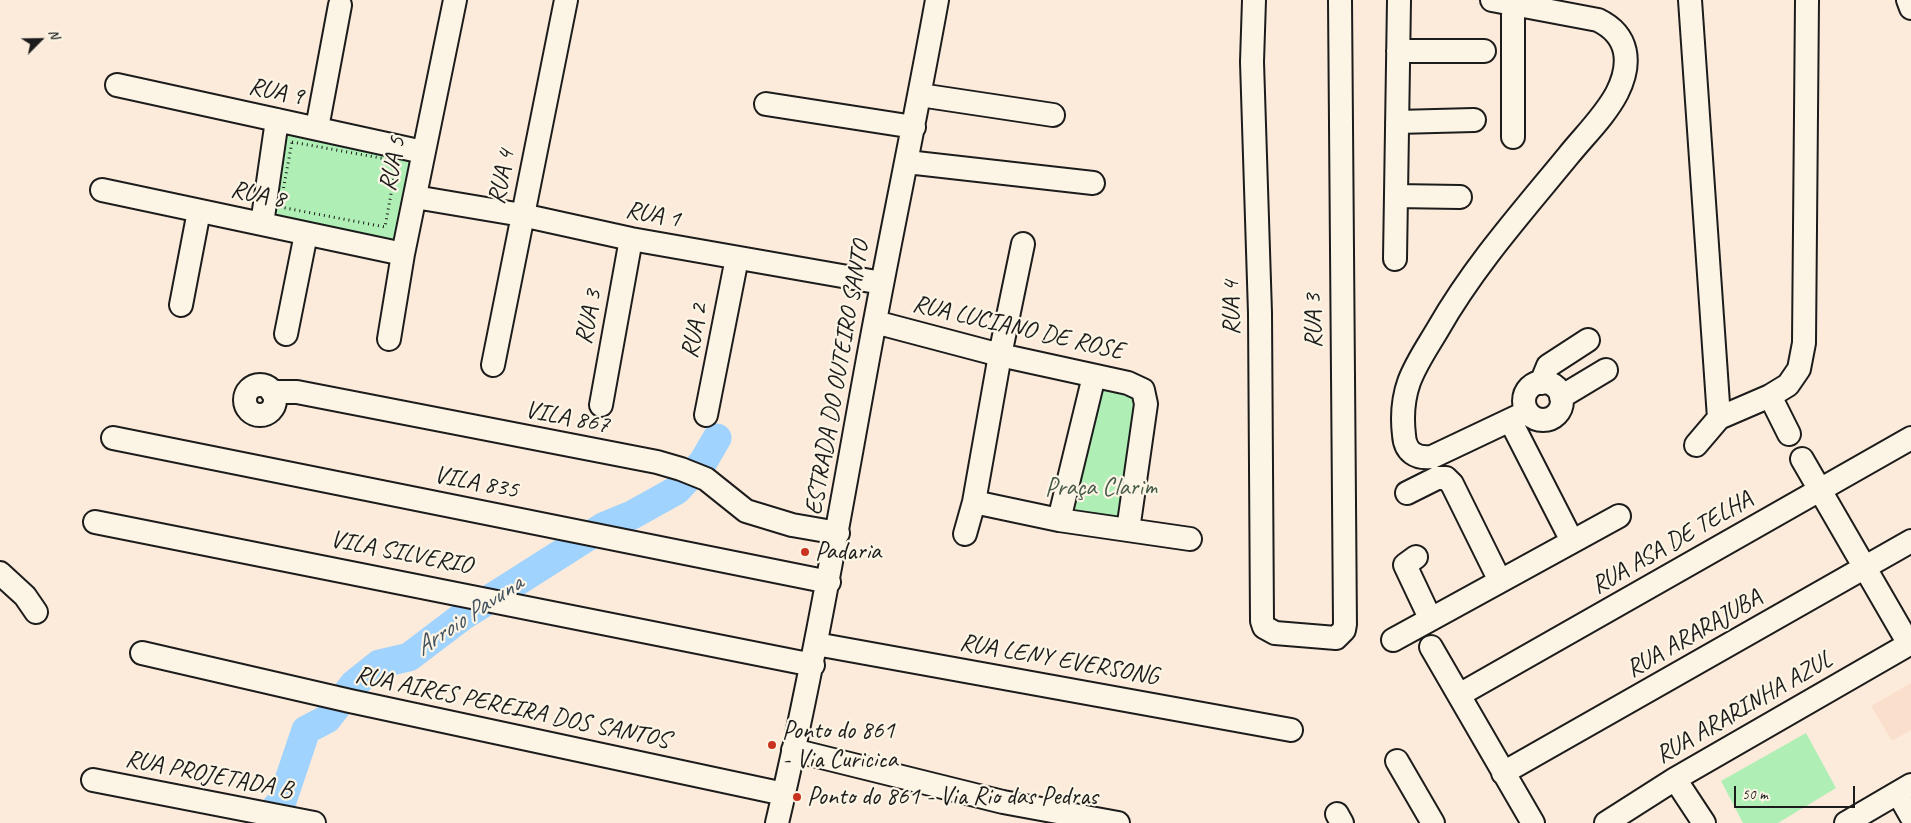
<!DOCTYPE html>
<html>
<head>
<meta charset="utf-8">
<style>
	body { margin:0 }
	#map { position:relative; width:1911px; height:823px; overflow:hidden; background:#fcebda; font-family:Caveat,sans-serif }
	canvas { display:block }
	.north { position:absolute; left:15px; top:15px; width:50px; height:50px; -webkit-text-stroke:4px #fcf5e5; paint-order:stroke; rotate:67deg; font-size:14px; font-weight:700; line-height:20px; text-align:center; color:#1c1c1c }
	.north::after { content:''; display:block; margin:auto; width:18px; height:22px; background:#1c1c1c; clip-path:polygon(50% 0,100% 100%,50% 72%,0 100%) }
	.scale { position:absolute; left:1734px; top:786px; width:121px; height:22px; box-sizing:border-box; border:2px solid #1c1c1c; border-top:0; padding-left:6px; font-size:15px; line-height:18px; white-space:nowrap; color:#1c1c1c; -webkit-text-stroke:4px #fcf5e5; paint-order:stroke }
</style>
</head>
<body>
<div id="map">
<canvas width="1911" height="823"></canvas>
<div class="north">N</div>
<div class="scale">50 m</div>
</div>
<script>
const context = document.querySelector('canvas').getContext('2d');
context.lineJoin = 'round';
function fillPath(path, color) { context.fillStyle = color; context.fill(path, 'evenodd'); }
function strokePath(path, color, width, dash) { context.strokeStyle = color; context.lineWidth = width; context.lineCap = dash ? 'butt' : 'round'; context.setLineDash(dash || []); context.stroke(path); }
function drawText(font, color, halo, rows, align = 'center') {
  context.font = font + ' Caveat,sans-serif'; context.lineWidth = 4.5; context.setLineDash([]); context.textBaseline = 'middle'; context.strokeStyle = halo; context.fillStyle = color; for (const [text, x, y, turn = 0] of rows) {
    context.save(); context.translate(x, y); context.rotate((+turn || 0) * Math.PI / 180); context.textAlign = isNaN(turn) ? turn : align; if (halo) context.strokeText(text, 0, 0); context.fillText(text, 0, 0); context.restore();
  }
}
fillPath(new Path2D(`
	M1911 683V730L1892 741 1871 706Z`), '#fbdfcd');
fillPath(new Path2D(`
	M283 130 416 160 400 247 270 218Z
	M1094 376 1138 386 1128 530 1059 520Z
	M1806 733 1836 788 1778 823H1743L1721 781Z`), '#afefb6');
strokePath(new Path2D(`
	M262 823 282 801 306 730 327 719 354 684 379 664 409 657 463 616 603 527 632 515 677 490 703 462 717 438`), '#a0d3fe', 29);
const minor = new Path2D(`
	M1254 0 1252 62 1260 313 1262 621 1264 627 1275 633 1336 638 1344 630 1345 624 1340 0
	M1492 0 1598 20C1629 35 1632 63 1617 93 1605 116 1584 136 1568 156 1522 212 1474 266 1438 329 1428 346 1416 363 1409 382 1403 399 1402 418 1404 435 1405 452 1416 459 1432 457L1527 412
	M1690 0 1719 418
	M1908 0 1911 8
	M1513 4V137
	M1398 51H1484
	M117 85 423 152
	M920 95 1053 115
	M766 104 914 127
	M1397 122 1474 120
	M317 128 340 5
	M907 162 1093 183
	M102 190 403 254
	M1396 196 1460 197
	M415 197 522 215 631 239 882 283
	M262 224 277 120
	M1395 259 1399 0
	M181 305 199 211
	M875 322 1000 355 1128 383 1143 390 1146 404 1128 530
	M286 334 306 234
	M389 339 403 254 455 0
	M493 365 566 0
	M1524 401a19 19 0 1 1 38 0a19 19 0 1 1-38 0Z
	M1541 383 1548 366 1588 340
	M245 400a15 15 0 1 1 30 0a15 15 0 1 1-30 0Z
	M272 392H297L657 462 681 469 706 479 746 511 792 525 838 533
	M1770 396 1789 434
	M1561 397 1606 370
	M601 405 631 239
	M706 415 737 258
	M1510 420 1572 541
	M113 438 829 582
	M1696 445 1719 418 1770 396 1788 385 1799 369 1804 343 1807 0
	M1802 459 1909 644
	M1407 493 1437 478H1446L1452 484 1500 581
	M974 502 1059 520 1190 539
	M1059 520 1094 376
	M95 522 813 665
	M965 534 974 502 1000 355 1023 244
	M1416 557 1405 565 1430 618
	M0 573 25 596 36 612
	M1393 640 1619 516
	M816 644 1291 730
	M1431 647 1533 823
	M142 653 350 701 784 794
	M1459 695 1911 438
	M793 750 1003 802 1118 823
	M1397 761 1433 823
	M1503 773 1911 541
	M1675 779 1704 823
	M93 780 314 823
	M1898 793 1911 816
	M1337 814 1342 823
	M777 823C813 671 839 518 867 364 889 243 915 122 937 0
	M1606 823 1675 779 1911 643
	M1846 823 1911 785`);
strokePath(minor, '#1c1c1c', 26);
strokePath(new Path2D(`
	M292 142 397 161 385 227 280 207Z`), '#1c1c1c', 3, [1, 4]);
strokePath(minor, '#fcf5e5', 22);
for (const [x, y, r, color] of [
	[805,552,5,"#c8321e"],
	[772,745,5,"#c8321e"],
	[797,797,5,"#c8321e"]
]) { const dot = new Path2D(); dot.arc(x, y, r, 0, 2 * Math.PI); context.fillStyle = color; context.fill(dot); strokePath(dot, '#fcf5e5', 2); }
drawText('25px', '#1c1c1c', '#fcf5e5', [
	["RUA 9",276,92,12],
	["RUA 5",393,164,-79],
	["RUA 4",502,177,-79],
	["RUA 8",258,195,12],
	["RUA 1",653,215,11],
	["RUA 4",1232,308,-91],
	["RUA 3",589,317,-79],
	["RUA 3",1314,321,-91],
	["RUA LUCIANO DE ROSE",1018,328,13],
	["RUA 2",695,331,-79],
	["ESTRADA DO OUTEIRO SANTO",838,378,-80],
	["VILA 867",567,418,11],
	["VILA 835",476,483,11],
	["RUA ASA DE TELHA",1672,543,-30],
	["VILA SILVERIO",401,553,11],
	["RUA ARARAJUBA",1694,634,-30],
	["RUA LENY EVERSONG",1059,660,10],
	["RUA AIRES PEREIRA DOS SANTOS",512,708,12],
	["RUA ARARINHA AZUL",1744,708,-30],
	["RUA PROJETADA B",209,775,11]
]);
drawText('25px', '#485b4a', '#fcf5e5', [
	["Praça Clarim",1101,488]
]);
drawText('25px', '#1c1c1c', '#fcf5e5', [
	["Padaria",815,552],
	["Ponto do 861",782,731],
	["- Via Curicica",782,760],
	["Ponto do 861 - Via Rio das Pedras",807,797]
], 'left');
drawText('italic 26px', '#445360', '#fcf5e5', [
	["Arroio Pavuna",469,616,-34]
]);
</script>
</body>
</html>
